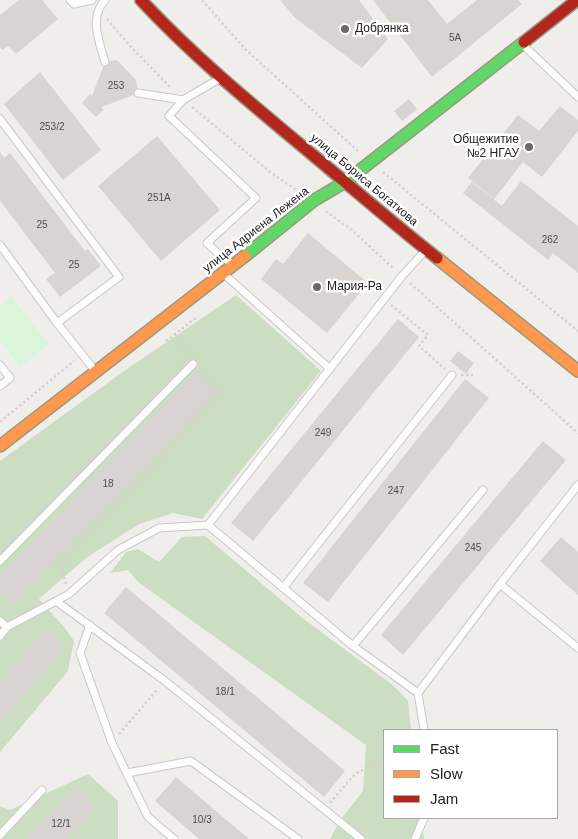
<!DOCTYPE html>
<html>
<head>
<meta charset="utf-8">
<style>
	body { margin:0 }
	#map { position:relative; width:578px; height:839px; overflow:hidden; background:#f0eeeb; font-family:Arial,sans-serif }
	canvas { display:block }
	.legend { position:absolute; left:383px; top:729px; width:175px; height:90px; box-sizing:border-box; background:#fff; border:1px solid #a7a7a7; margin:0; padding:6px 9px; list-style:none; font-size:15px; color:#222 }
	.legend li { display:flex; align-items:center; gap:10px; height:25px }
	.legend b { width:25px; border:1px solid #a7a7a7 }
</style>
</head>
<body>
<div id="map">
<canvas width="578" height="839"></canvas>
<ul class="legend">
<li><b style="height:6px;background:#63d668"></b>Fast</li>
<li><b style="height:6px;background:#ff974d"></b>Slow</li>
<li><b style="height:6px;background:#b3261e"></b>Jam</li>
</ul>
</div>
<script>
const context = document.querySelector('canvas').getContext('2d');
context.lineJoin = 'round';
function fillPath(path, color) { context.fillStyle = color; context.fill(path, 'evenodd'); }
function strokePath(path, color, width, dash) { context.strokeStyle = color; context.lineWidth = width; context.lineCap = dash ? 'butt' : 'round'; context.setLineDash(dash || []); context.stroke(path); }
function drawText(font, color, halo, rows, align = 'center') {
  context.font = font + ' Arial,sans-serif'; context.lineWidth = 5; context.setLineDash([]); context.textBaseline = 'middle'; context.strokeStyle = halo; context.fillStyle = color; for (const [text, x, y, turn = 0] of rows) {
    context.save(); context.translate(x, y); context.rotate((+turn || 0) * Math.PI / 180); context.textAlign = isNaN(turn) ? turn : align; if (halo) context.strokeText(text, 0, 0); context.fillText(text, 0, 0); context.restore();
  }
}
fillPath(new Path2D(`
	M236 295 321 371 202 519 173 513 139 524 86 558 39 599 64 627 74 641 68 671 0 752V461L124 371Z
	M205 536 305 620 394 686 408 701 411 730H384V818H421L424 839H330L339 822 363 791 366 745 138 582 128 570 110 573 126 552 138 549 159 562 182 537Z
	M88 774 118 801V839H0V806L10 810Z`), '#cbdec1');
fillPath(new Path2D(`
	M11 296 49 344 20 367 0 340V307Z`), '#daf5da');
fillPath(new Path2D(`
	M19 0H42L58 19 16 54 8 46 2 50 0 47V15Z
	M280 0H359L388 39 362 68 295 18Z
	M373 0H428L447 24 477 0H518L522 4 432 77Z
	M117 60 136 80 138 93 102 107 103 110 96 117 82 103 90 94 92 96 105 62Z
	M40 72 101 150 63 180 4 104Z
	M409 99 417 109 402 121 394 111Z
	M560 106 578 120V131L542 177 523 162 494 199 468 178 518 115 539 131Z
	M157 136 220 210 161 261 98 186Z
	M0 152 4 158 10 153 85 251 88 249 101 266 60 297 46 279 55 273 0 201Z
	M521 181 578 226V273L553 253 548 260 463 193 472 182 502 206Z
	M308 233 368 283 327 333 261 279 276 259 283 264Z
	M398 319 419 337 253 541 231 523Z
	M458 351 474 363 466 374 450 361Z
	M195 372 217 393 13 605 0 592V575Z
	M465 379 489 398 328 602 303 583Z
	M543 441 566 460 403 655 381 635Z
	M561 537 578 552V595L540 561Z
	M126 587 345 771 324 797 104 613Z
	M46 629 66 646 0 723V683Z
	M176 777 249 839H199L155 801Z
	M74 788 96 809 68 839H26Z`), '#d7d4d2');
const lane = new Path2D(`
	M70 0 74 4 92 0
	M105 0C89 17 99 42 105 62
	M522 44 578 97
	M138 93 183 100 219 79
	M183 100 169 116 256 198 207 243 221 256 232 264
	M0 119 119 277 57 323
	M0 245 57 323 96 372
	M224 274 330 369
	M0 365 10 378 0 386
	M208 525 402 276 425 251
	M0 561 193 364
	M500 584 578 648
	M283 588 452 375
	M56 601 69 594 118 550 159 528 208 525 353 646 418 693 424 730
	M0 621 7 627
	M90 625 80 653 112 743 148 817 174 839
	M0 636 7 627 56 601 165 681 361 839
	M353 646 483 490
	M418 693 500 584 578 485
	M127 773 191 761 298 839
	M0 835 42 790
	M415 839 424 818`);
const fast = new Path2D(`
	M245 256 313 201 345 182 524 42`);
const slow = new Path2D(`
	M437 258 578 371
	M0 446 245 256`);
const jam = new Path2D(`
	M141 0C194 57 254 106 314 156 355 190 395 225 437 258
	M524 42 577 0`);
strokePath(lane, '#c9c8c7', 9);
strokePath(fast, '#999a82', 14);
strokePath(slow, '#999a82', 14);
strokePath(jam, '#999a82', 14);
strokePath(new Path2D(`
	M202 0 245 49 358 151
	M107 19 131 47 171 88
	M192 107 270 172 299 192
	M383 172 578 331
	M326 213 327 212 352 230 394 269
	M410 283 578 433
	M391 305 428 335 419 346 445 369
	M175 334 189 356
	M166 341 197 317
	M461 375H473
	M0 422 74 361
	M66 584 61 565 220 393 199 371
	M119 734 158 689
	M330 803 355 774 384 759`), '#dccecd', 2.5, [2.5, 2.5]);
strokePath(lane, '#fdfcfc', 7);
strokePath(fast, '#63d668', 11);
strokePath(slow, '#ff974d', 11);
strokePath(jam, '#b3261e', 11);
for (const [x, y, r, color] of [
	[345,29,5,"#6a6968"],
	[529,147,5,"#6a6968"],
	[317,287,5,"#6a6968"]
]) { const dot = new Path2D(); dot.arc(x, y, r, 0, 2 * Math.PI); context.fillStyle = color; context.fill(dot); strokePath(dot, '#fff', 2); }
drawText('10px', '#4f4e4e', null, [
	["5А",455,38],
	["253",116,86],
	["253/2",52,127],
	["251А",159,198],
	["25",42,225],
	["262",550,240],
	["25",74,265],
	["249",323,433],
	["18",108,484],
	["247",396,491],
	["245",473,548],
	["18/1",225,692],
	["10/3",202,820],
	["12/1",61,824]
]);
drawText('12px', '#222', '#fff', [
	["Добрянка",355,29],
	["Общежитие",519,140,"right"],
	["№2 НГАУ",519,154,"right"],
	["Мария-Ра",327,287]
], 'left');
drawText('12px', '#222', '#fff', [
	["улица Бориса Богаткова",364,180,40],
	["улица Адриена Лежена",256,230,-38]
]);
</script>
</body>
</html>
